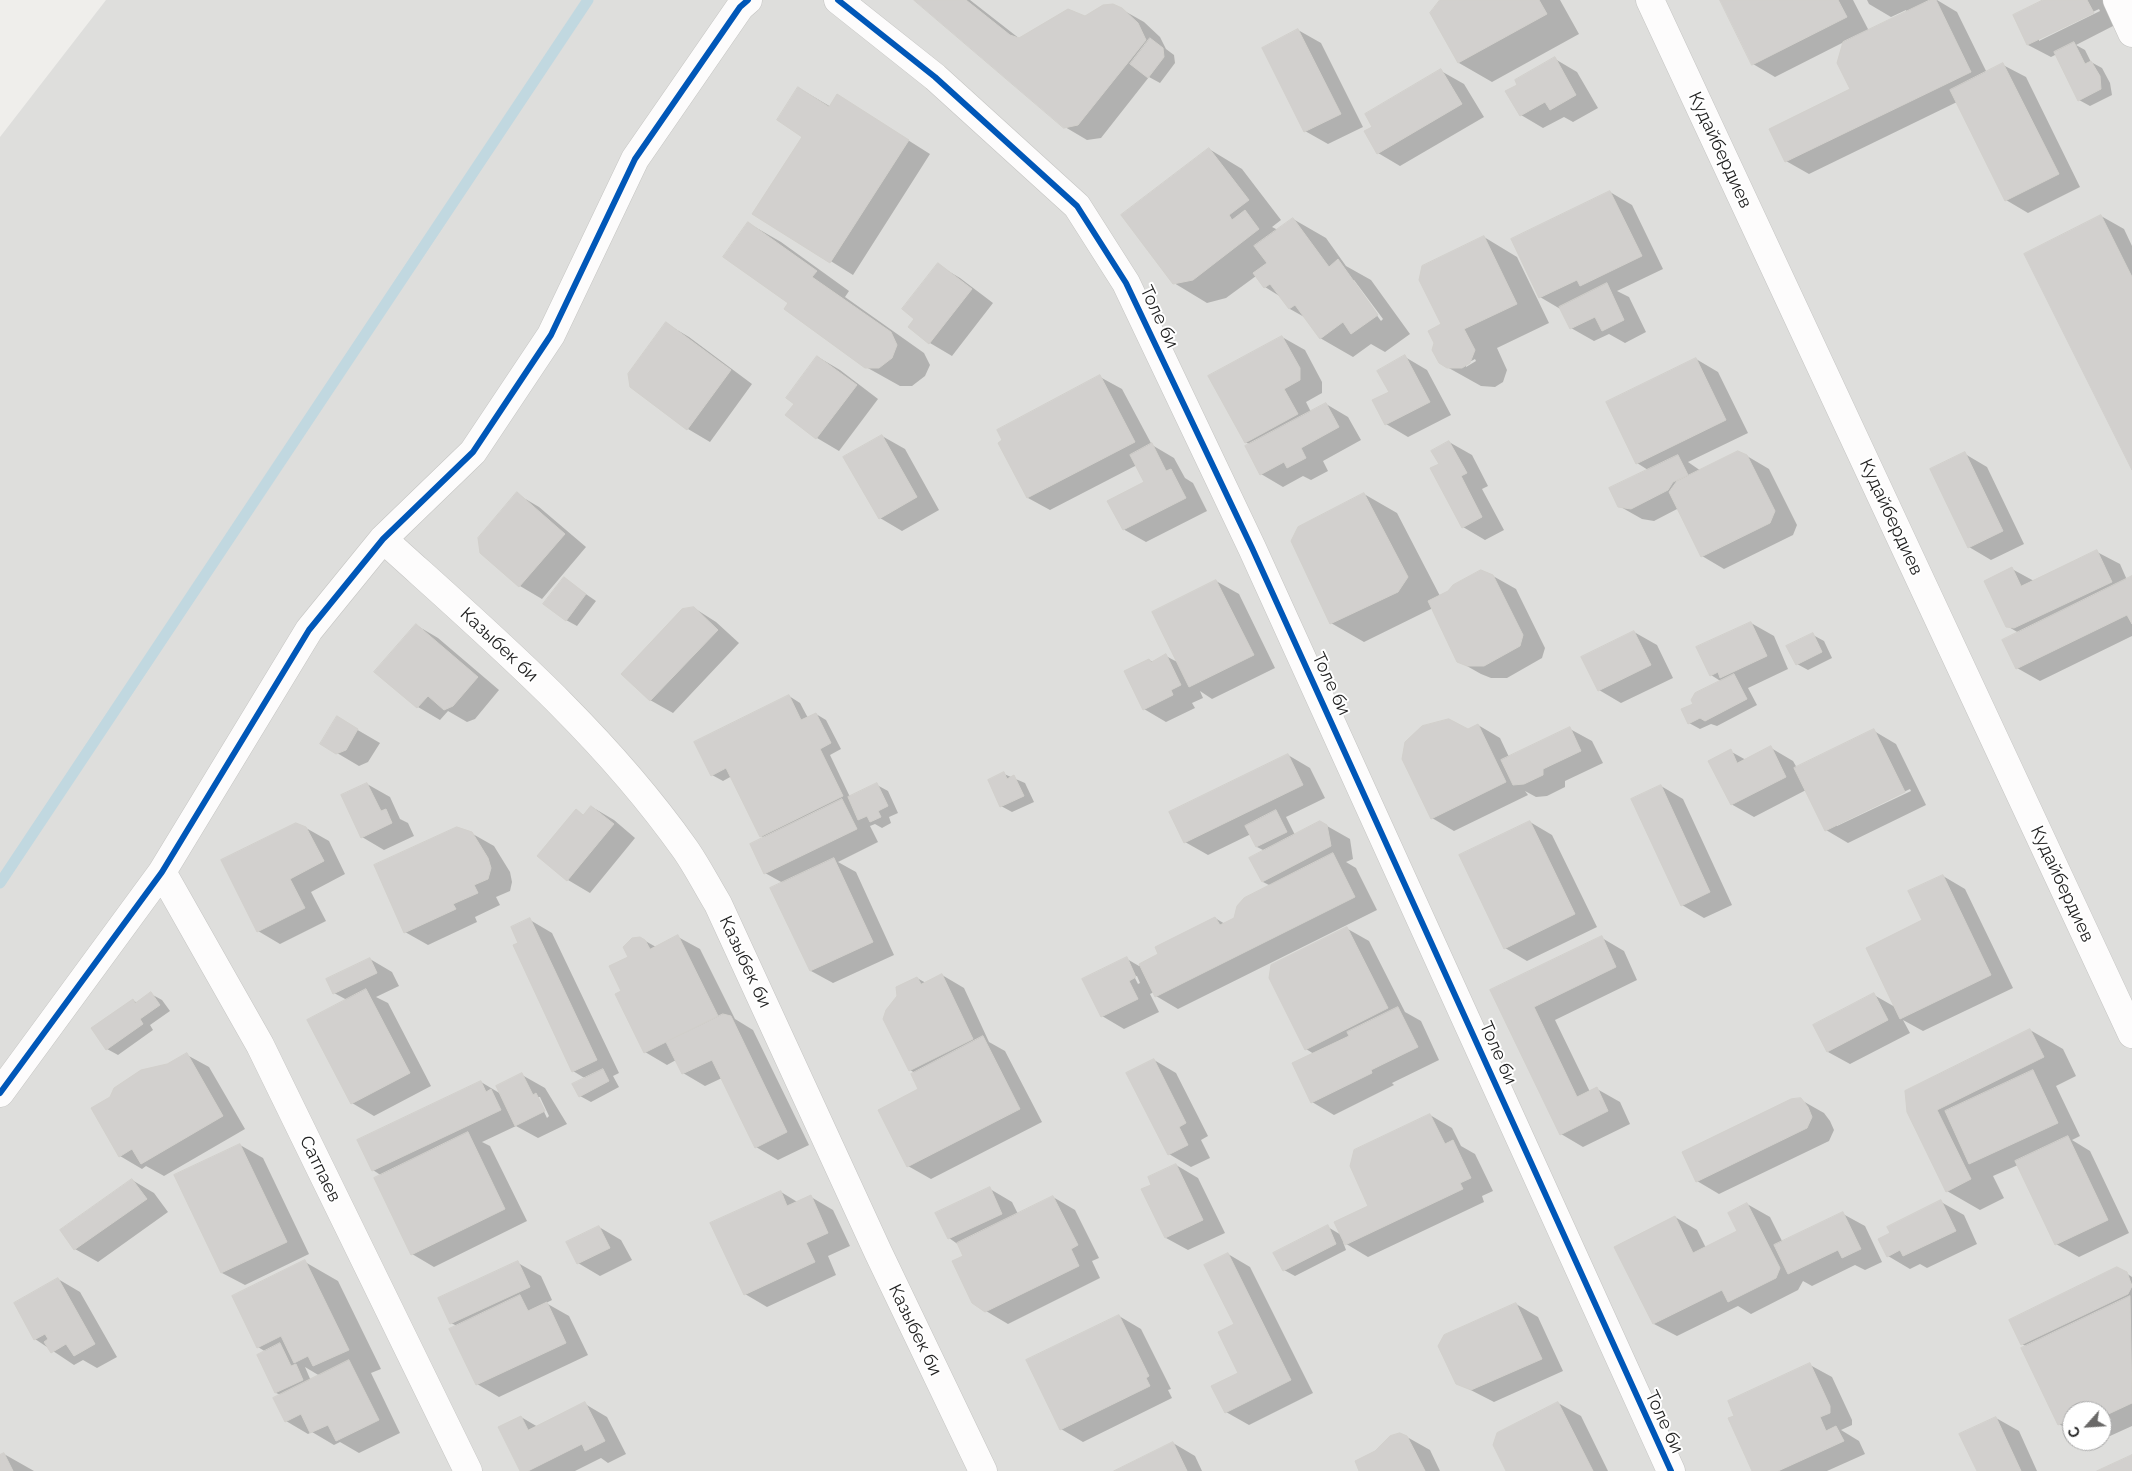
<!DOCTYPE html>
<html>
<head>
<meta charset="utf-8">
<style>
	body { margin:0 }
	#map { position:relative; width:2132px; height:1471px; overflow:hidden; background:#efeeeb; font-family:Raleway,sans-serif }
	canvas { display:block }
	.north { position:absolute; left:2062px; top:1401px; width:50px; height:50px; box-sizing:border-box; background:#fff; border:1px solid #a7a7a7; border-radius:50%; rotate:244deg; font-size:14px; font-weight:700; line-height:20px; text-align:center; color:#222 }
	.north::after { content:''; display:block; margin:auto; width:18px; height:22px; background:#6a6968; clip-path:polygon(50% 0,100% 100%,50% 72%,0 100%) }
</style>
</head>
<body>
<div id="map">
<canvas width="2132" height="1471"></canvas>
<div class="north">С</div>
</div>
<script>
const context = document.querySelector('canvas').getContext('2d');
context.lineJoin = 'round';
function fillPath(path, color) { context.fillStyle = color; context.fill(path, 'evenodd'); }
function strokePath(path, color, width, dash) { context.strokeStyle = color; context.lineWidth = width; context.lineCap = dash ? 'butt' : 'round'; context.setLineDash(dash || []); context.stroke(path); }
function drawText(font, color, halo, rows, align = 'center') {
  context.font = font + ' Raleway,sans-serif'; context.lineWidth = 4; context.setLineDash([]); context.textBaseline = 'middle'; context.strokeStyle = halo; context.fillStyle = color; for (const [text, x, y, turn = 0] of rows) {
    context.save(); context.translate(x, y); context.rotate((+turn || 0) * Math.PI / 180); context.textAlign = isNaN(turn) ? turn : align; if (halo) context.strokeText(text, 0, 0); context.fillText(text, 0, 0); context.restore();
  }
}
fillPath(new Path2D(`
	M106 0H2132V1471H0V137ZM2072 1411H2102V1441H2072Z`), '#dededc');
fillPath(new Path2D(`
	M915 0H970L1020 39 1085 17 1121 9 1144 22 1160 37 1166 49 1174 55 1175 63 1160 83 1149 77 1101 138 1087 140 1065 127Z
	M1441 0H1560L1579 34 1492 82 1459 63 1432 13Z
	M1721 0H1853L1869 31 1907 13 1906 10 1891 17 1869 4 1867 0H1937L1957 12 1987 73 2003 65 2026 77 2080 187 2028 213 2006 200 1957 102 1809 174 1786 161 1852 90 1844 42 1775 77 1753 64Z
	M2046 0H2103L2115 25 2076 45 2085 50 2091 62 2102 68 2110 83 2112 95 2090 106 2079 100 2057 54 2051 57 2028 45 2014 16ZM2099 9 2100 11 2039 41V38Z
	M1298 30 1321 43 1363 127 1328 144 1305 131Z
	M1555 59 1577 72 1598 108 1573 122 1564 117 1543 128 1521 115 1519 85Z
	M1441 71 1464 84 1484 117 1400 166 1378 153 1366 132Z
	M799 88 831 107 838 96 930 154 853 275 754 213 804 136Z
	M1209 149 1242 169 1281 220 1272 227 1278 230 1293 219 1326 238 1346 266 1371 280 1410 334 1385 352 1371 344 1353 357 1320 338 1306 318 1290 309 1281 297 1265 287 1256 276 1226 298 1207 303 1174 283ZM1351 280H1354L1383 319 1381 321Z
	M1610 192 1632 205 1663 269 1617 291 1629 297 1646 332 1625 343 1609 334 1594 341 1571 328 1562 310 1540 297Z
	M2101 216 2124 229 2132 246V468Z
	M748 223 781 242 849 291 845 297 924 353 930 365 925 376 912 386H900L866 367 789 303Z
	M1484 237 1517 257 1549 323 1497 348 1507 370 1503 382 1495 387 1481 386 1447 367 1442 325ZM1475 359 1476 361 1466 367V364Z
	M938 265 960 278 993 303 952 356 930 343 910 327 916 319Z
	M667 324 689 337 752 384 710 442 688 429Z
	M1282 337 1305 350 1322 382V393L1306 402 1311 412 1326 404 1348 417 1361 440 1323 461 1328 471 1311 480 1303 476 1283 487 1261 474 1251 445 1245 442Z
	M818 357 840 370 878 399 839 451 817 438 787 415 795 404Z
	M1405 357 1427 370 1451 415 1408 437 1386 424 1374 401 1390 392Z
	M1696 359 1718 372 1748 433 1688 462 1701 471 1747 456 1769 469 1797 525 1793 535 1724 569 1702 556 1679 508 1654 521 1642 519 1619 506 1648 470 1637 463Z
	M1100 377 1122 389 1152 445 1174 458 1185 478 1193 483 1207 511 1146 542 1123 529 1145 482 1137 465 1050 510 1028 498 999 443Z
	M882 436 905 449 939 510 902 531 880 518Z
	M1449 442 1472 455 1488 486 1482 489 1504 530 1485 540 1463 527 1440 464Z
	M1965 454 1987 467 2024 544 1991 560 1969 547Z
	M517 494 539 507 586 547 542 599 520 586Z
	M1364 494 1397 513 1440 596 1493 576 1516 589 1545 648 1542 658 1507 678H1491L1481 674 1458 661 1433 608 1364 642 1331 623Z
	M2097 552 2120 564 2127 580 2132 578V636L2040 681 2017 668 2004 640 2019 633 2007 626 2012 569 2034 581Z
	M564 579 596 601 577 626 566 620Z
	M1216 581 1239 594 1275 668 1212 699 1200 691 1203 698 1192 703 1195 708 1166 722 1144 709 1149 660 1153 662 1166 656 1179 663Z
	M694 608 716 622 739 643 673 713 650 700Z
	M1751 623 1774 636 1788 669 1748 688 1757 705 1717 726 1711 724 1700 729 1689 723 1694 704 1722 682 1711 675Z
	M416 625 438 638 499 690 475 719 467 722 448 711 440 720 418 707 376 672Z
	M1634 632 1657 645 1673 678 1621 703 1599 690Z
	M1813 635 1824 641 1832 658 1808 670 1797 664Z
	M789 696 800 703 808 718 816 714 826 720 841 749 830 755 850 797 877 785 888 791 898 813 889 817 891 823 882 828 875 824 870 826 878 842 838 862 856 872 894 955 833 983 811 971 783 883 765 873V838L761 836 732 776 723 781 712 775Z
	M337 718 380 743 368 762 359 766 337 753Z
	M1478 725 1500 738 1509 757 1570 729 1592 741 1603 763 1565 781V787L1547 796 1536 797 1525 791 1528 795 1454 831 1432 818 1468 730Z
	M1874 731 1896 744 1926 805 1848 843 1826 830 1806 790 1754 817 1731 804 1730 751 1746 760 1771 748 1793 761 1797 768ZM1910 789 1911 791 1837 826V824Z
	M1288 755 1310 768 1325 798 1286 817 1295 835 1320 822 1350 839 1353 859 1346 862 1356 868 1377 910 1178 1009 1156 996 1154 992 1150 994 1159 1012 1124 1029 1102 1016 1127 959 1139 966 1160 955 1215 918 1225 924 1235 919 1271 886 1263 882 1265 851 1257 847 1251 834 1208 855 1185 842ZM1134 976H1137L1140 983 1138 984Z
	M1004 774 1025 783 1034 802 1012 812 1001 806Z
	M367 784 390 797 400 819 408 823 414 836 384 850 362 837Z
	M1661 786 1683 799 1732 905 1704 918 1682 905Z
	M592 807 614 820 635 838 590 893 568 880 576 811 585 816Z
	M1530 822 1552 835 1597 927 1527 961 1505 948Z
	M306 828 329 841 345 874 311 892 326 921 280 944 258 931Z
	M471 833 494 846 510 872 512 882 510 891 496 897 500 905 475 917 477 922 428 945 405 932Z
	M1943 876 1965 889 2013 988 1923 1031 1903 1020 1910 1033 1850 1064 1828 1052 1815 1026 1874 995 1895 1007 1924 921Z
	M530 920 552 933 619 1073 613 1076 619 1087 591 1102 580 1096 586 1079 573 1071 515 945 519 943Z
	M1346 928 1369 941 1405 1012 1421 1021 1439 1060 1392 1083 1394 1085 1334 1115 1312 1102 1314 1054 1306 1049Z
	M678 937 700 949 735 1019 753 1030 809 1145 778 1160 756 1147 722 1078 705 1086 683 1073 676 1060 667 1065 645 1052 623 992 630 957 640 938 656 947Z
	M1602 938 1624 951 1637 980 1555 1020 1590 1092 1597 1089 1620 1102 1630 1124 1583 1147 1561 1134 1492 990Z
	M370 959 392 972 399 986 376 997 388 1003 431 1086 374 1116 352 1103 347 1000 334 993Z
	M942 975 964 988 989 1042 1005 1051 1042 1122 931 1179 908 1166 880 1110 920 1089 915 1073 910 1070 917 978 926 983Z
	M151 994 162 1000 170 1011 150 1025 153 1030 118 1055 107 1049 133 1000 137 1003Z
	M2030 1030 2063 1049 2076 1076 2056 1086 2080 1136 2072 1140 2090 1151 2129 1233 2079 1257 2056 1244 2018 1165 1993 1176 2004 1198 1980 1210 1947 1191 1906 1091Z
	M187 1055 209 1067 245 1129 164 1176 146 1166 142 1169 120 1156 168 1065Z
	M1154 1060 1176 1073 1208 1136 1201 1140 1210 1158 1191 1167 1169 1154Z
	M522 1075 545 1088 567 1124 538 1138 516 1126 482 1142 490 1146 527 1221 434 1267 412 1254 382 1176 373 1170 359 1141 481 1082 501 1094ZM537 1097H540L549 1116 547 1118Z
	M1801 1100 1824 1113 1830 1121 1834 1130 1829 1141 1719 1194 1697 1181Z
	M1430 1115 1452 1128 1461 1146 1475 1154 1493 1191 1482 1196 1484 1202 1368 1257 1343 1242 1346 1250 1295 1276 1284 1270 1328 1227 1341 1235 1370 1207Z
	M240 1145 263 1158 309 1254 245 1285 222 1273 176 1176Z
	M1176 1165 1198 1178 1225 1233 1188 1250 1166 1238 1152 1185Z
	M132 1180 154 1193 168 1212 98 1262 75 1249 61 1230Z
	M990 1189 1012 1202 1018 1214 1053 1197 1075 1210 1099 1258 1092 1261 1100 1278 1008 1324 986 1311 959 1245 949 1238Z
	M781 1192 799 1203 811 1197 833 1210 850 1246 828 1256 836 1275 767 1307 745 1294Z
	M1941 1202 1964 1215 1977 1244 1927 1268 1920 1264 1910 1269 1888 1256Z
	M1747 1204 1770 1217 1783 1243 1843 1214 1865 1226 1882 1262 1865 1270 1855 1265 1812 1286 1803 1281 1798 1290 1751 1314 1738 1306 1677 1336 1654 1324 1616 1247 1675 1217 1697 1230 1706 1248 1739 1232Z
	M599 1227 621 1240 632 1260 600 1276 578 1263Z
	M1228 1254 1250 1267 1313 1393 1249 1425 1226 1412 1240 1373Z
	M305 1262 338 1281 381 1369 371 1373 400 1433 359 1453 340 1442 334 1445 312 1432 308 1434 286 1421 281 1395 276 1393 258 1355 266 1352 258 1347ZM305 1367 320 1376 311 1381Z
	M518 1263 541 1276 552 1300 546 1303 569 1316 588 1355 499 1397 477 1384 457 1326 451 1323Z
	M2126 1273 2132 1277V1426L2110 1436 2102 1432V1411H2072V1432L2059 1424 2027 1347 2022 1344Z
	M58 1279 80 1292 117 1357 97 1368 83 1360 74 1365 35 1339Z
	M1516 1304 1538 1317 1563 1371 1494 1402 1457 1383Z
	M1119 1316 1141 1329 1171 1389 1168 1390 1172 1398 1083 1442 1061 1429Z
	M1810 1365 1832 1377 1852 1420V1425L1841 1430 1859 1441 1865 1454 1827 1471H1753Z
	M1558 1403 1581 1416 1608 1471H1508Z
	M585 1404 607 1417 626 1454 608 1463 601 1458 575 1471H521V1417L538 1427Z
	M1996 1418 2019 1431 2037 1471H1978Z
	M1407 1437 1430 1450 1440 1471H1361Z
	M1173 1443 1195 1456 1202 1471H1116Z
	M4 1454 34 1471H0V1456Z`), '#0003');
strokePath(new Path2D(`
	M0 883 588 0`), '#c1d8e0', 11);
const building = new Path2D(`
	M914 0H966L1010 35 1019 38 1068 9 1085 16 1103 5 1113 4 1122 8 1138 23 1146 40 1078 125 1064 128Z
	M1440 0H1539L1547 14 1458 63 1430 13Z
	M1720 0H1838L1847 17 1752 65Z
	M1930 0H1936L1971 72 1785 162 1769 129 1850 89 1837 63 1843 42Z
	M2043 0H2087L2094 13 2027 45 2013 15Z
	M1298 29 1341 114 1304 132 1262 48Z
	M1150 38 1163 48 1164 57 1148 78 1130 64Z
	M2074 42 2085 64 2091 61 2100 76 2101 89 2078 101 2054 52Z
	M1555 57 1576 95 1550 110 1545 102 1520 116 1505 91 1517 85 1515 80Z
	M2003 63 2059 174 2005 201 1950 90Z
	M1441 69 1462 104 1377 154 1364 131 1372 127 1365 114Z
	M798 87 829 107 837 94 909 140 830 263 752 214 802 137 777 120Z
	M1209 148 1249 200 1229 215 1232 220 1245 210 1259 229 1193 280 1173 284 1121 215Z
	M1610 191 1642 256 1580 286 1577 280 1539 298 1511 239Z
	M2101 215 2132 277V470L2024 254Z
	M1293 218 1329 267 1338 259 1378 315 1351 334 1343 322 1320 339 1295 305 1289 309 1270 284 1264 288 1253 273 1267 263 1254 246Z
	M748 222 817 271 812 277 891 332 897 345 892 358 879 368H865L784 309 788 303 723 257Z
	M1484 236 1517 304 1464 329 1475 350 1470 363 1462 368H1447L1439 363 1432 350 1434 343 1428 331 1441 324 1419 280 1422 266Z
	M938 263 972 289 929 344 908 327 914 319 902 309Z
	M1607 283 1624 320 1602 331 1595 317 1570 329 1559 307Z
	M666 322 731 370 687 430 630 387 628 374Z
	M1282 336 1300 368V380L1284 389 1298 414 1245 443 1208 376Z
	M1405 355 1430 402 1385 425 1372 400 1389 392 1377 371Z
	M817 356 857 385 816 439 785 415 794 404 786 398Z
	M1696 358 1726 420 1636 464 1606 402Z
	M1100 375 1135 442 1027 498 998 443 1002 440 997 430Z
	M1326 403 1339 427 1301 448 1306 458 1287 468 1284 462 1260 475 1245 446Z
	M882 435 917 497 879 519 843 457Z
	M1449 441 1467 473 1461 476 1482 517 1462 528 1430 468 1439 464 1431 451Z
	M1152 443 1166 471 1171 469 1186 498 1123 530 1107 501 1144 482 1130 455Z
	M1738 451 1747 455 1775 511 1770 523 1701 557 1669 492 1677 481Z
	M1965 452 2003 531 1968 548 1930 469Z
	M1678 455 1688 475 1673 482 1668 490 1631 509 1618 507 1609 488Z
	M517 492 565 534 519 587 480 553 478 538Z
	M1364 493 1408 577 1398 592 1330 624 1291 541 1298 527Z
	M2097 550 2112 582 2014 628 2006 627 1984 581 2012 567 2021 586Z
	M1481 570 1493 575 1523 635 1520 646 1484 666H1467L1457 662 1428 601 1448 591 1453 585Z
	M2132 576V624L2127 615 2016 669 2002 640Z
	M564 577 586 594 566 621 543 604Z
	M1216 580 1254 655 1189 687 1152 612Z
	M694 607 718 630 650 701 621 674 682 609Z
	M1751 622 1767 656 1720 678 1718 672 1710 676 1696 647Z
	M416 624 478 677 453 706 444 710 428 696 417 708 374 672Z
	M1634 631 1651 665 1598 691 1581 657Z
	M1813 633 1822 652 1796 665 1786 646Z
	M1166 654 1181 685 1171 690 1173 695 1143 710 1124 671 1149 659 1151 662Z
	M1734 674 1747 699 1705 721 1700 718 1688 724 1681 709 1693 704 1691 700 1695 693Z
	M789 695 801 720 816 713 831 743 820 749 843 796 760 837 726 768 711 776 694 742Z
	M337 716 358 729 346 750 336 754 320 744Z
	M1449 719 1468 729 1478 724 1506 782 1431 819 1402 759 1405 742 1422 726Z
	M1570 727 1581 751 1543 769V775L1524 784 1513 785 1501 760Z
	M1874 729 1905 792 1825 831 1794 768Z
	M1771 746 1786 777 1731 805 1708 761 1731 749 1737 763Z
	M1288 754 1303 785 1184 843 1169 812Z
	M1004 772 1007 779 1014 775 1024 796 1000 807 988 780Z
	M367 783 381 811 386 809 392 823 361 838 341 795Z
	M877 783 888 806 878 811 881 817 870 822 867 816 858 820 848 797Z
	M1661 785 1710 892 1681 906 1631 799Z
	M842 799 857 829 764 874 750 844Z
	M591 806 614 824 567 881 537 856 576 809 583 815Z
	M1276 810 1287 832 1256 847 1245 826Z
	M1320 821 1327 825 1331 846 1262 882 1249 858Z
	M1530 821 1575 914 1504 949 1459 855Z
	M296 823 306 827 324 861 290 879 305 908 257 932 221 860Z
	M457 827 472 832 488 858 491 868 488 879 474 885 478 893 453 904 456 909 404 933 374 865Z
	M1333 853 1355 897 1155 997 1139 964 1158 954 1155 947 1215 917 1220 925 1234 918 1237 906 1244 898Z
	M834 858 873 942 810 971 770 888Z
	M1943 875 1991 975 1900 1019 1866 948 1922 920 1908 891Z
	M530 918 597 1060 572 1072 513 945 518 943 511 927Z
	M1347 927 1388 1008 1305 1050 1269 978 1271 965Z
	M678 935 718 1016 644 1053 615 994 621 991 609 966 628 957 623 947 632 938 640 937 645 940 650 949Z
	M1602 936 1616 967 1534 1007 1577 1097 1597 1087 1608 1111 1560 1135 1490 990Z
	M1127 957 1136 977 1129 981 1138 999 1101 1017 1082 979Z
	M370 958 377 973 333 994 326 979Z
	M942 974 973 1039 909 1071 883 1019 886 1010 897 996 896 987 917 977 921 984Z
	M366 989 410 1073 351 1104 307 1020Z
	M151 992 160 1005 140 1019 143 1024 106 1050 91 1028 133 999 135 1003Z
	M1874 993 1888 1020 1827 1052 1813 1025Z
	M1398 1007 1418 1047 1371 1070 1372 1073 1311 1103 1292 1063 1349 1036 1347 1032Z
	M723 1014 731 1016 787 1132 755 1148 712 1060 682 1074 666 1042Z
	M2030 1029 2044 1057 1937 1110 1971 1179 1946 1192 1907 1112 1905 1091Z
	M983 1036 1020 1109 907 1167 878 1110 918 1089 911 1074Z
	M187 1053 223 1116 141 1164 132 1149 119 1157 91 1108 110 1097 114 1088 141 1070 167 1064Z
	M1154 1059 1186 1123 1179 1127 1188 1145 1168 1155 1126 1073Z
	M603 1069 609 1081 579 1097 572 1084Z
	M2033 1070 2058 1123 1969 1164 1945 1111Z
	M522 1073 533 1095 536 1093 545 1111 515 1126 496 1086Z
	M481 1081 486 1092 491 1089 501 1110 372 1171 357 1140Z
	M1801 1098 1808 1107 1812 1117 1807 1128 1696 1182 1682 1152 1791 1099Z
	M1430 1114 1445 1144 1453 1140 1471 1178 1460 1183 1463 1189 1345 1245 1334 1222 1368 1206 1350 1166 1354 1150Z
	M468 1132 505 1209 411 1255 374 1178Z
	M2068 1136 2108 1220 2055 1245 2015 1161Z
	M240 1144 287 1242 221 1273 174 1175Z
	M1176 1164 1203 1220 1165 1238 1141 1189 1151 1185 1148 1177Z
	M132 1179 147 1199 74 1250 60 1230Z
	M990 1187 1002 1214 948 1239 935 1213Z
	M781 1191 787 1206 811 1195 828 1233 806 1243 815 1262 744 1295 710 1223Z
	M1053 1196 1078 1245 1071 1249 1079 1266 985 1312 972 1303 952 1261 963 1256 957 1243Z
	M1941 1200 1956 1231 1903 1256 1900 1250 1887 1257 1878 1239 1890 1233 1887 1227Z
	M1747 1203 1780 1268 1776 1278 1728 1302 1722 1290 1653 1324 1614 1247 1675 1216 1693 1253 1737 1231 1728 1213Z
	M1843 1212 1861 1249 1842 1258 1838 1250 1788 1274 1774 1245Z
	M1328 1225 1336 1244 1283 1271 1273 1253Z
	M599 1226 610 1248 577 1264 566 1242Z
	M1228 1253 1291 1380 1225 1413 1211 1386 1238 1373 1218 1332 1234 1324 1204 1265Z
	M305 1260 349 1350 313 1366 308 1356 294 1363 281 1336 257 1348 232 1296Z
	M518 1261 530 1287 450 1324 438 1298Z
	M2117 1267 2127 1272 2132 1286 2128 1294 2021 1345 2009 1320Z
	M58 1278 95 1344 74 1356 66 1344 51 1353 44 1342 48 1339 45 1334 34 1340 14 1303Z
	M520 1295 528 1311 547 1302 566 1343 476 1385 449 1329Z
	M2130 1296 2132 1403 2102 1417V1411H2072V1418L2058 1425 2021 1348Z
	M1516 1303 1542 1359 1471 1390 1456 1384 1438 1346 1444 1335Z
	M1119 1315 1149 1376 1146 1378 1150 1386 1060 1430 1026 1360Z
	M280 1343 291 1366 296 1364 303 1380 275 1393 257 1355Z
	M349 1360 379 1420 336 1441 328 1425 310 1433 301 1414 285 1422 273 1398Z
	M1810 1363 1830 1406V1413L1820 1417 1826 1431 1836 1426 1844 1441 1778 1471H1752L1728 1418 1734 1416 1728 1401Z
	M585 1402 605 1441 585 1451 582 1444 528 1471H520L498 1427 521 1416 528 1430Z
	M1558 1402 1593 1471H1506L1493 1445 1497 1433Z
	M1996 1417 2021 1471H1977L1959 1434Z
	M1400 1433 1407 1436 1425 1471H1359L1355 1461 1375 1451 1390 1436Z
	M1173 1442 1187 1471H1114Z
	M4 1453 13 1471H0V1455Z
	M2132 1455V1471H2097Z`);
fillPath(building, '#d2d0ce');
strokePath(building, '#d2d0cc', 1);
const minor = new Path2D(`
	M838 0 935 77 1077 206 1126 283 1252 548 1671 1471
	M1650 0 2132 1034
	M2117 0 2132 33
	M383 539C490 636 601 730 685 849 697 866 707 886 718 904L878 1252 983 1471
	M162 872 260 1045 468 1471
	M0 1093 162 872 309 630 383 539 473 452 551 335 635 159 740 7 748 0`);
strokePath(minor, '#c5c5c3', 29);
strokePath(minor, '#fdfcfc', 28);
strokePath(new Path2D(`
	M838 0 935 77 1077 206 1126 283 1252 548 1671 1471
	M0 1093 162 872 309 630 383 539 473 452 551 335 635 159 740 7 748 0`), '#0057b8', 6);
drawText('18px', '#222', '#fff', [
	["Кудайбердиев",1720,150,65],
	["Толе би",1159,317,65],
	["Кудайбердиев",1891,517,65],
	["Казыбек би",499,645,43],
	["Толе би",1331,684,65],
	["Кудайбердиев",2062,884,65],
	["Казыбек би",745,962,65],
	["Толе би",1498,1053,66],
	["Сатпаев",320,1169,64],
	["Казыбек би",915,1330,64],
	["Толе би",1664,1422,65]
]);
</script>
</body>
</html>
